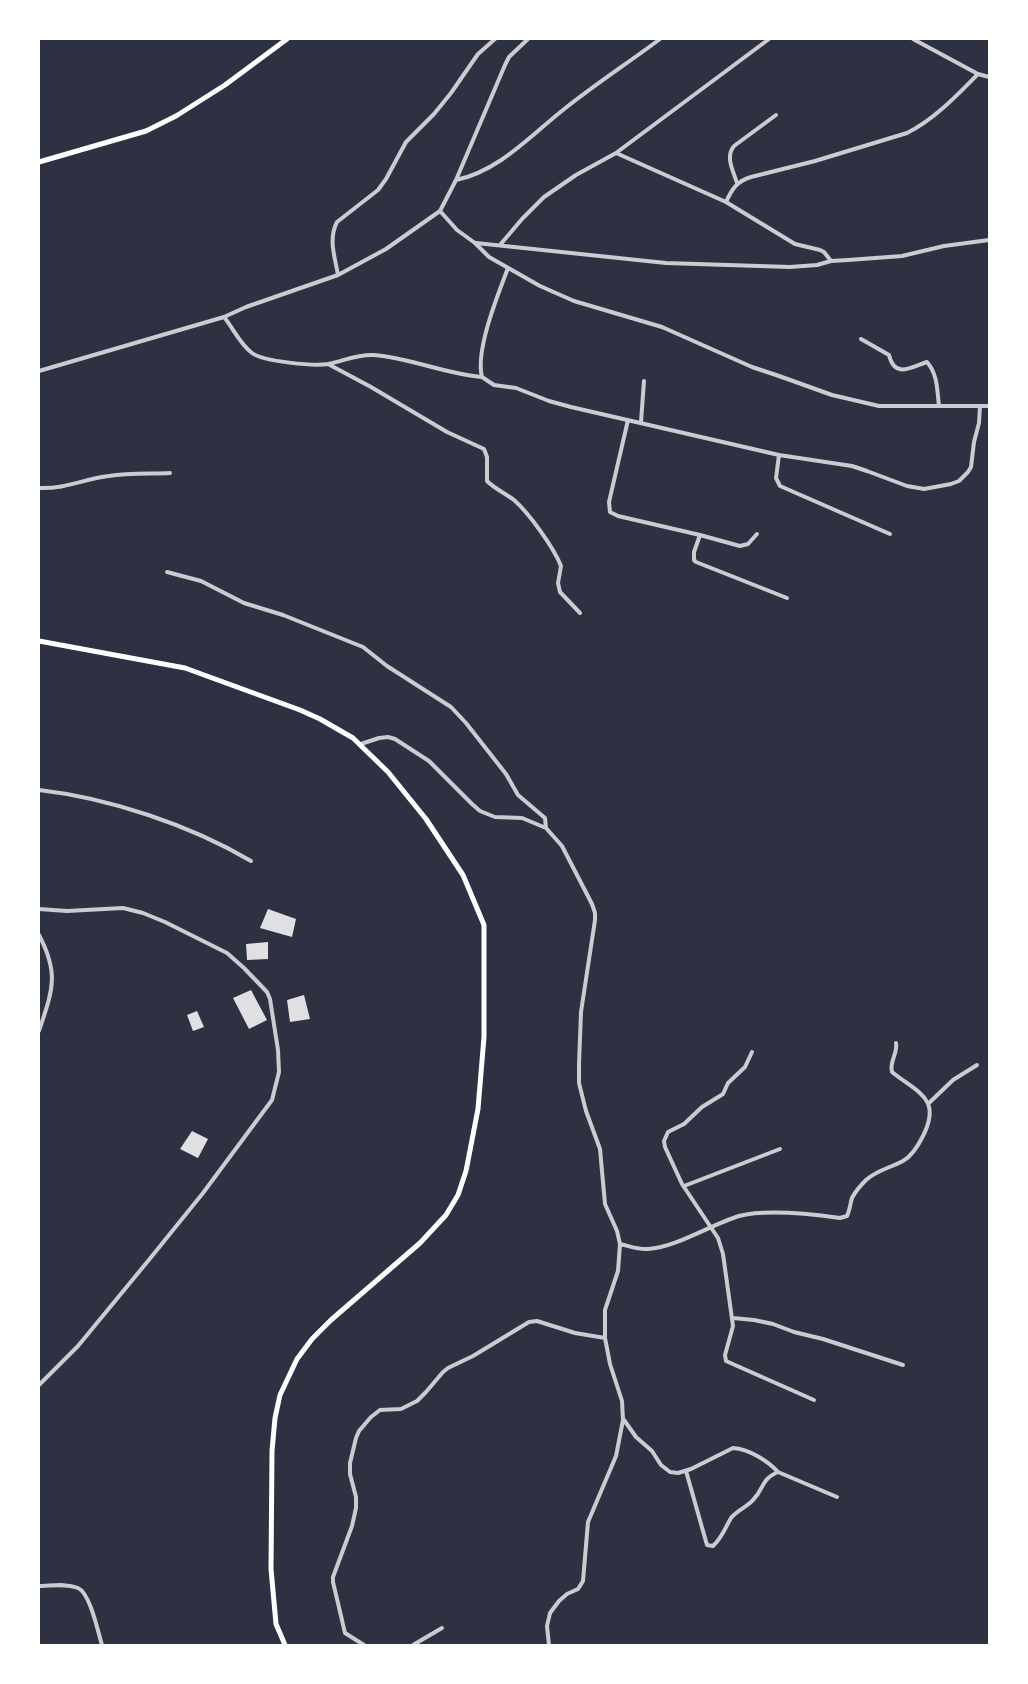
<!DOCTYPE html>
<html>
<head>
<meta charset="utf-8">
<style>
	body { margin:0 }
	#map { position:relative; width:1028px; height:1684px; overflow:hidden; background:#2d3142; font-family:Helvetica,sans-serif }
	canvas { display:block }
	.frame { position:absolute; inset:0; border:40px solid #fff; pointer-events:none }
</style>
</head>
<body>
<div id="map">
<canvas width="1028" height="1684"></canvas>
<div class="frame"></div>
</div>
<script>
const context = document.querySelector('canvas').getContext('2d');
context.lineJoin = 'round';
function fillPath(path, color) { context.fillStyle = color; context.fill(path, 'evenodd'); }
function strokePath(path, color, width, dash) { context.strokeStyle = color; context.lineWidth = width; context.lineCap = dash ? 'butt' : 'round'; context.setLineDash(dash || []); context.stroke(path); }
fillPath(new Path2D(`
	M268 909 296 919 292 937 260 928Z
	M268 942V959L247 960 246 944Z
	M251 990 267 1020 249 1029 233 998Z
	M304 995 310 1019 290 1022 287 1000Z
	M197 1011 204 1027 193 1031 187 1015Z
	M192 1131 208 1139 198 1158 180 1149Z`), '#e0e0e3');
strokePath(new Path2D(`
	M495 39 478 54 451 93 434 114 406 142 386 179 378 190 337 222C328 239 335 257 338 275L386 249 440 211 457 230 475 243 489 257 540 286 574 301 662 327 752 367 779 376 832 395 879 406H989
	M913 39 978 74 989 77
	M616 153 726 202
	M456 180C499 171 530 136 563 110 594 85 628 63 660 39
	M737 183C733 170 725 157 734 146L776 115
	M440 211 456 180 505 65 509 57 528 39
	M476 243 666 263 790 267 817 265 831 261 848 260 902 256 944 246 989 240
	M500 245 522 219 544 197 576 175 616 153 769 39
	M831 261 824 252 820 250 795 244 726 202C732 189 737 181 751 177L815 161 907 133C935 119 957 95 978 74
	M338 275 246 307 224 317C233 328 240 344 252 353 264 362 314 366 328 364 344 361 357 354 374 355 411 358 445 374 482 377 475 351 498 294 508 268
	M861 339 889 355C895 379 911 367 927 362 938 375 937 390 939 406
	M328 364 371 387 447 432 484 449 487 457V481C495 489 505 493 514 500 529 513 554 548 561 566L558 583 560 592 580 613
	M39 371 224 317
	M482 377 494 385 516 388 549 401 571 407 779 455 852 466 867 471 907 486 924 489 951 484 959 481 968 472 971 467 974 442 979 423 980 406
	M628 420 609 502 610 512 618 516 700 535 694 552V560L696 562 787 598
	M641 422 644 381
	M779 455 776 478 780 486 890 534
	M39 488C67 489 83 479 109 476 129 473 150 474 170 473
	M700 535 740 546 748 544 757 534
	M167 572 201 581 244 603 283 615 363 647 387 666 451 707 466 723 506 774 518 795 545 818 546 828
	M361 744 379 738 388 737 395 739 429 761 472 804 480 811 495 817 522 818 546 828 562 846 592 904 595 913V920L581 1012 579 1064V1083L586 1111 600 1149 605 1204 617 1231 620 1244 618 1271 605 1310V1338L575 1333 537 1321 529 1322 473 1356 448 1368 443 1372 426 1392 417 1401 401 1409 380 1410 371 1417 359 1431 356 1438 350 1463V1474L356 1497V1508L352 1526 333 1577V1582L345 1633 364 1645
	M39 790C109 798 190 825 251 861
	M39 909 67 911 123 908 143 913 165 922 227 953 244 968 267 992 270 999 278 1050 279 1072 272 1100 203 1193 148 1261 78 1346 39 1385
	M39 935C60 975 52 991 39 1031
	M752 1052 745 1067 728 1083 723 1094 702 1107 684 1124 668 1132 664 1141 665 1147 682 1184 718 1238 723 1254 733 1326 725 1355 726 1361 814 1400
	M929 1103 953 1080 977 1065
	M684 1186 780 1149
	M620 1244C629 1246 639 1250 648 1249 677 1247 710 1225 739 1216 767 1209 811 1214 840 1218L847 1216C850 1210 850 1204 852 1198 855 1192 861 1185 866 1180 877 1170 890 1168 903 1161 912 1156 918 1146 923 1136 942 1098 918 1093 892 1072 889 1061 898 1054 896 1043
	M733 1318 754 1320 773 1324 794 1332 823 1339 903 1365
	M624 1420 636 1437 652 1451 661 1465 670 1472 678 1473 691 1469 733 1448C749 1449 768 1461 778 1472L837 1497
	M686 1471 707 1545 713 1546C722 1538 725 1528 731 1518 736 1511 747 1507 753 1500 765 1488 760 1480 778 1472
	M39 1586C51 1586 66 1583 78 1588 90 1593 98 1632 102 1645
	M413 1645 442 1628
	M549 1645 547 1626 550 1613 559 1601 567 1594 578 1589 583 1581 588 1522 616 1456 623 1420 622 1401 610 1364 605 1338`), '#caccd0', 4);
strokePath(new Path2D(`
	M39 162 146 131 176 116 225 85 287 39
	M39 641 185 668 300 710 320 719 353 738 388 772 426 819 463 875 484 925V1037L478 1109 466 1171 458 1195 446 1215 420 1243 331 1320 312 1339 297 1359 280 1395 275 1418 272 1451 271 1569 276 1624 285 1645`), '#fff', 5);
</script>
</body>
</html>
